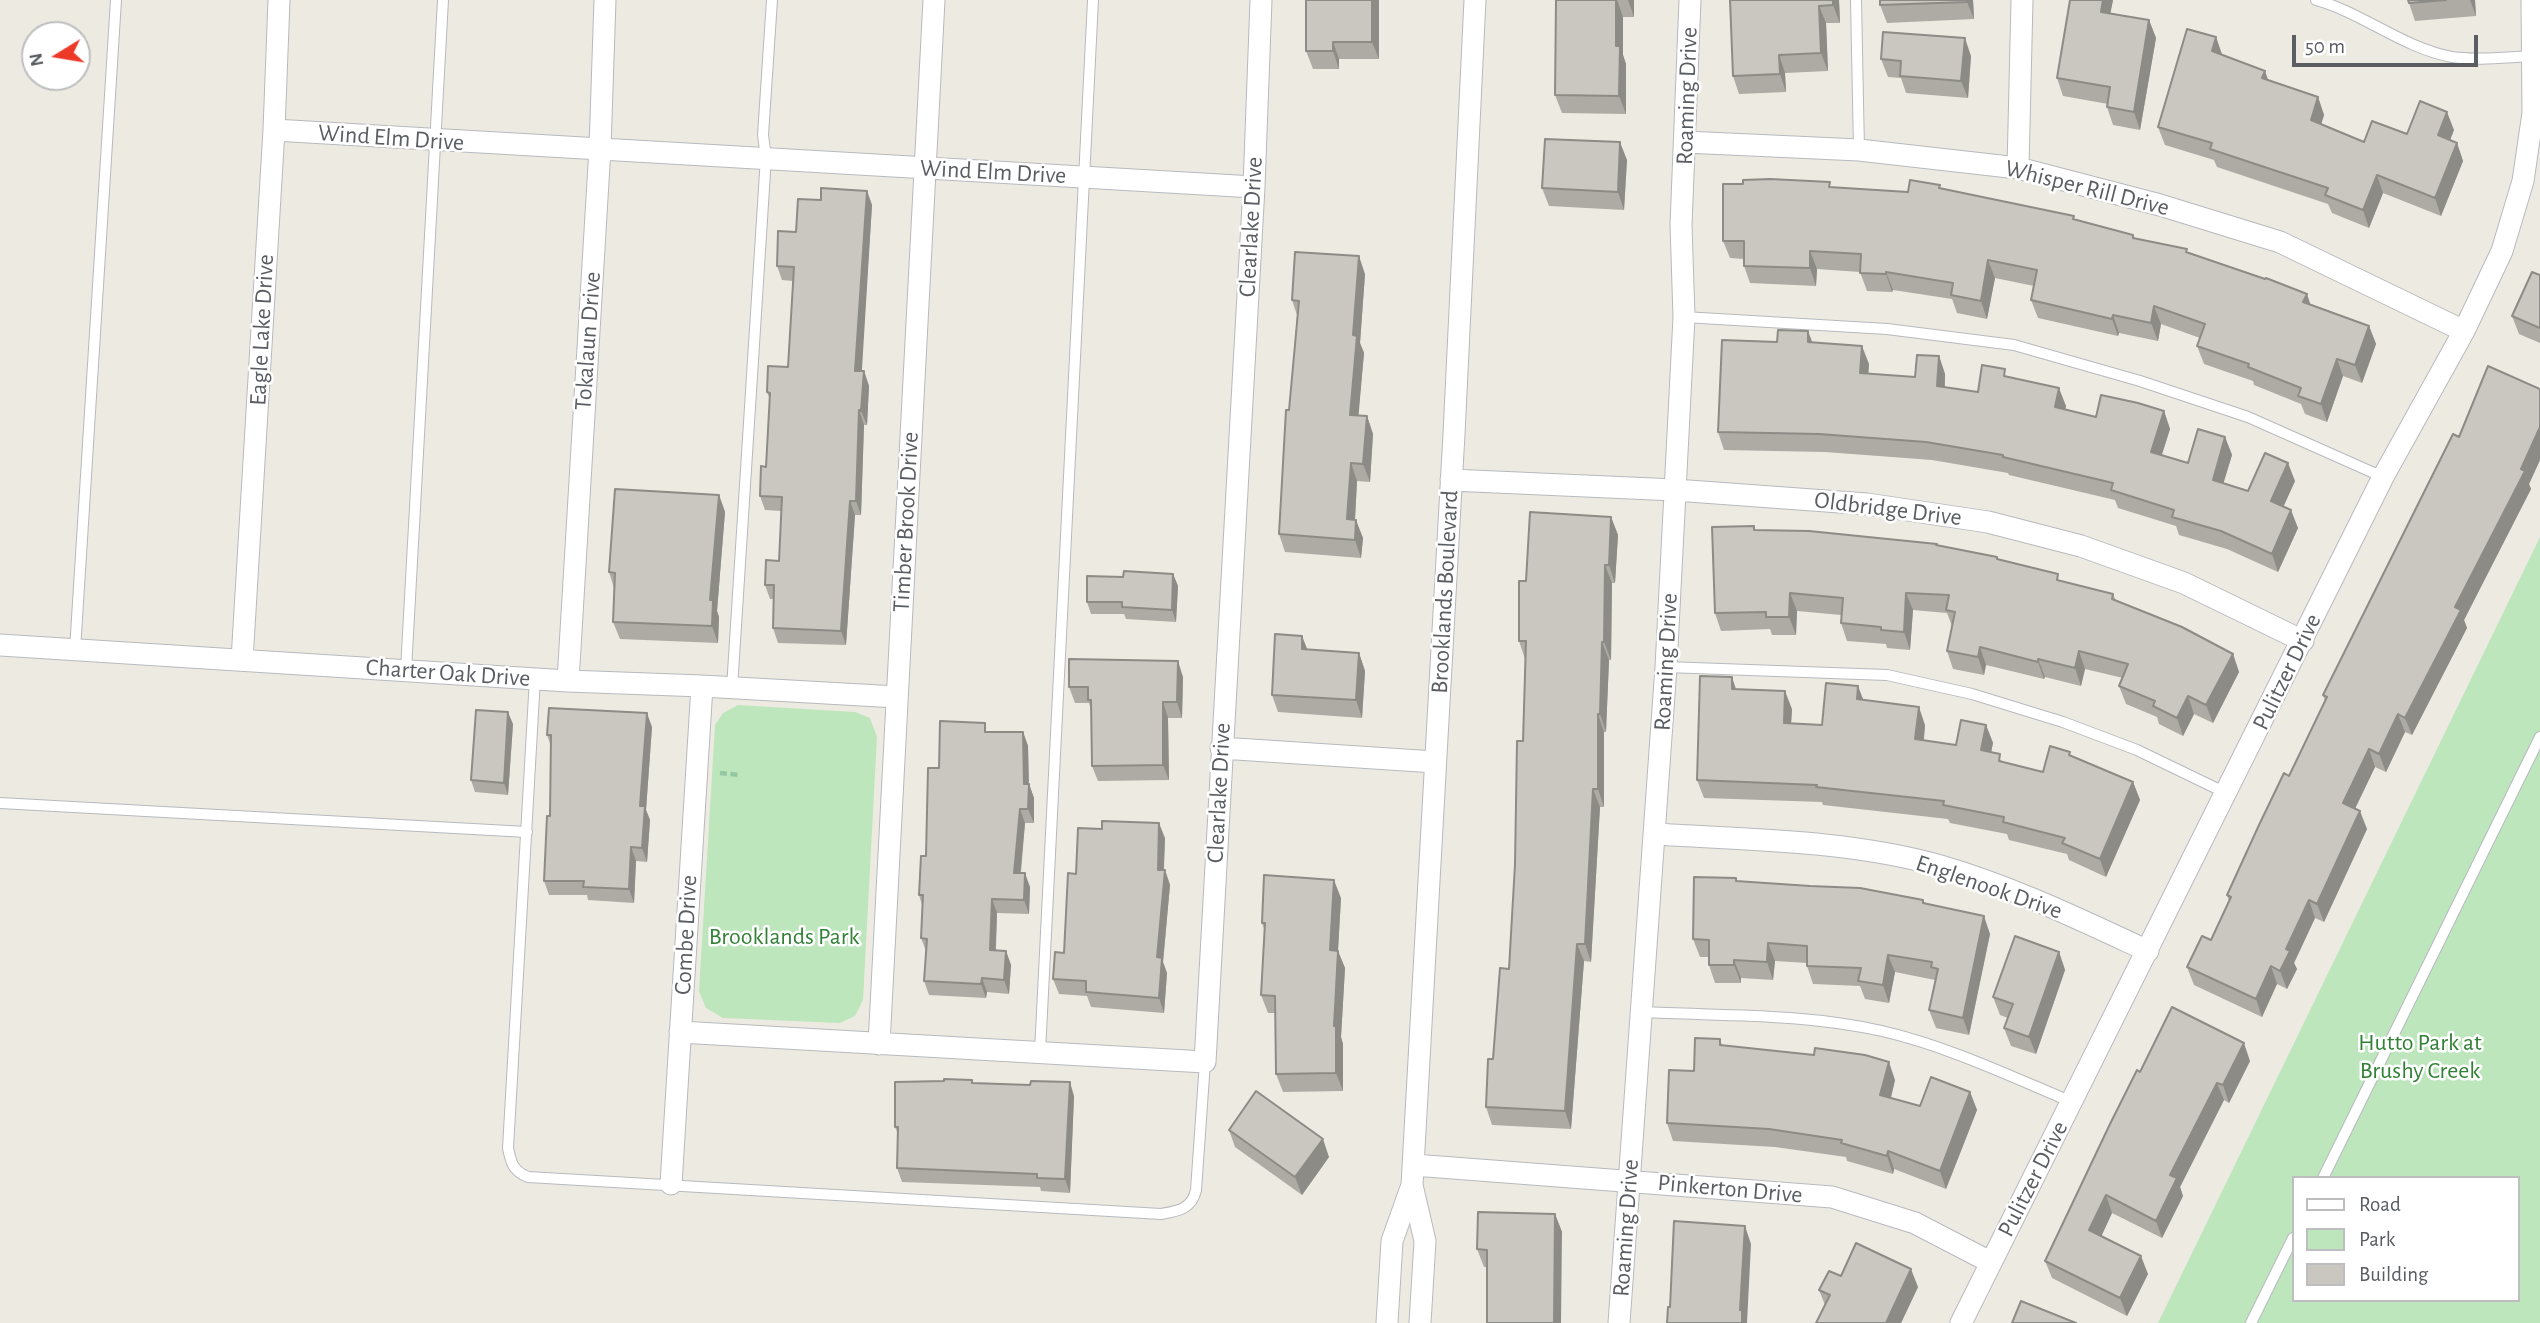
<!DOCTYPE html>
<html>
<head>
<meta charset="utf-8">
<style>
	body { margin:0 }
	#map { position:relative; width:2540px; height:1323px; overflow:hidden; background:#edebe1; font-family:"Alegreya Sans",sans-serif }
	canvas { display:block }
	.legend { position:absolute; left:2292px; top:1176px; width:228px; height:126px; box-sizing:border-box; background:#fff; border:2px solid #bdbec0; margin:0; padding:9px 12px; list-style:none; font-size:21px; color:#5a5d62 }
	.legend li { display:flex; align-items:center; gap:14px; height:35px }
	.legend b { width:35px; border:2px solid #bdbec0 }
	.north { position:absolute; left:21px; top:21px; width:70px; height:70px; box-sizing:border-box; background:#fff; border:2px solid #bdbec0; border-radius:50%; rotate:259deg; font-size:19px; font-weight:700; line-height:28px; text-align:center; color:#5a5d62 }
	.north::after { content:''; display:block; margin:auto; width:24px; height:32px; background:#ec3928; clip-path:polygon(50% 0,100% 100%,50% 72%,0 100%) }
	.scale { position:absolute; left:2292px; top:35px; width:186px; height:32px; box-sizing:border-box; border:4px solid #5a5d62; border-top:0; padding-left:9px; font-size:21px; line-height:24px; white-space:nowrap; color:#5a5d62; -webkit-text-stroke:5px #fff; paint-order:stroke }
</style>
</head>
<body>
<div id="map">
<canvas width="2540" height="1323"></canvas>
<ul class="legend">
<li><b style="height:9px;background:#fff"></b>Road</li>
<li><b style="height:19px;background:#bde6bd"></b>Park</li>
<li><b style="height:19px;background:#cac7c0"></b>Building</li>
</ul>
<div class="north">N</div>
<div class="scale">50 m</div>
</div>
<script>
const context = document.querySelector('canvas').getContext('2d');
context.lineJoin = 'round';
function fillPath(path, color) { context.fillStyle = color; context.fill(path, 'evenodd'); }
function strokePath(path, color, width, dash) { context.strokeStyle = color; context.lineWidth = width; context.lineCap = dash ? 'butt' : 'round'; context.setLineDash(dash || []); context.stroke(path); }
function drawText(font, color, halo, rows, align = 'center') {
  context.font = font + ' "Alegreya Sans",sans-serif'; context.lineWidth = 5; context.setLineDash([]); context.textBaseline = 'middle'; context.strokeStyle = halo; context.fillStyle = color; for (const [text, x, y, turn = 0] of rows) {
    context.save(); context.translate(x, y); context.rotate((+turn || 0) * Math.PI / 180); context.textAlign = isNaN(turn) ? turn : align; if (halo) context.strokeText(text, 0, 0); context.fillText(text, 0, 0); context.restore();
  }
}
fillPath(new Path2D(`
	M2540 537V1323H2158ZM2293 1178H2517V1300H2293Z
	M738 705 855 712 870 718 877 737 863 1000 855 1016 840 1023 723 1018 706 1008 699 991 715 725 723 713Z`), '#bde6bd');
const service = new Path2D(`
	M1856 0 1859 150
	M2316 0C2363 13 2403 48 2452 57 2478 61 2507 57 2534 56
	M1684 317 1887 329 2014 345 2140 381 2248 417 2383 477
	M75 650 116 0
	M1666 667 1887 675 1972 694 2063 722 2137 750 2226 793
	M406 670 443 0
	M535 678 508 1148C511 1163 513 1171 528 1177L1161 1214C1178 1211 1192 1209 1196 1190L1205 1062
	M732 688 766 157 763 135 772 0
	M0 803 527 832
	M1642 1012C1721 1016 1804 1013 1882 1031 1947 1046 2010 1076 2072 1102
	M1040 1052 1093 0
	M2323 1178 2540 737
	M2251 1323 2293 1238`);
const minor = new Path2D(`
	M274 130 1254 187
	M1685 142 1859 150 2018 168 2160 205 2280 242 2464 331
	M2018 168 2022 0
	M1451 480 1675 490 1867 504 1988 522 2081 546 2184 583 2303 641
	M0 645 568 681 702 686 897 697
	M242 660 274 130 279 0
	M568 681 600 148 605 0
	M1221 748 1435 762
	M1655 834C1750 840 1849 840 1941 866 2013 887 2081 920 2148 951
	M680 1032 1205 1062 1254 187 1261 0
	M879 1044 934 0
	M1414 1165 1832 1197 1915 1223 1990 1262
	M671 1184 702 686
	M1412 1185 1425 1241 1420 1323
	M1387 1323 1392 1241 1412 1185 1454 434 1475 0
	M1619 1323 1666 667 1684 317 1681 225 1690 0
	M1961 1323 2383 477 2464 331 2502 251 2523 181 2533 113 2532 0`);
strokePath(service, '#b7b9be', 12);
strokePath(minor, '#b7b9be', 23);
strokePath(new Path2D(`
	M720 773 740 775`), '#96c7a4', 4.5, [7, 3.5]);
strokePath(service, '#fff', 10);
strokePath(minor, '#fff', 21);
fillPath(new Path2D(`
	M1379 0V59H1339V69H1313L1306 51Z
	M1556 0H1634V17H1623V55L1626 64V114L1562 113 1555 95Z
	M1730 0H1839L1840 23H1826L1828 71 1785 73 1786 92 1739 94 1733 76Z
	M1973 0 1974 19 1887 23 1880 5Z
	M2070 0H2113L2110 14 2149 20 2156 38 2140 130 2113 125 2107 107 2108 104 2063 96 2057 78Z
	M2408 0H2475L2476 16 2415 21Z
	M2216 37 2222 54 2268 81 2318 97 2324 115 2321 124 2364 142 2407 134 2454 130 2450 140 2457 143 2463 161 2441 216 2383 193 2369 228 2332 213 2328 204 2217 167 2214 160 2165 145 2158 127Z
	M1971 56 1968 98 1906 93 1901 78 1888 77 1881 59Z
	M1627 160 1624 210 1549 206 1542 188Z
	M1831 187 1908 192 1941 189 2074 216 2075 220 2133 235 2135 238 2189 253 2311 305 2369 326 2376 344 2362 383 2343 376 2327 422 2305 414 2301 404 2254 385 2253 381 2204 364 2197 346 2200 338 2161 324 2158 341 2119 333 2118 336 2038 318 2031 300 2034 286 1995 278 1987 319 1957 313 1952 299 1893 290 1892 292 1867 291 1860 272 1817 269 1816 286 1750 283 1744 266V259L1730 258 1723 241Z
	M867 191 872 205 861 371H864L869 386 867 425H864L861 515H855L846 645 778 643 773 628 774 599H770L765 585 779 561 781 511 765 510 760 496 766 467 770 400 767 392 788 367 793 281 782 280 777 266 796 232 821 200Z
	M1365 274 1360 343 1364 353 1358 415 1367 416 1373 434 1370 482 1357 481 1355 520 1363 538 1361 558 1285 552 1279 534 1297 315 1292 300Z
	M2540 275V343L2519 334 2512 316Z
	M1777 342H1812L1869 364 1868 374 1915 377 1939 356 1945 374V387L1978 392 2008 377 2066 406 2065 410 2096 417 2164 411 2170 429 2162 455 2188 463 2225 437 2232 455 2223 483 2248 491 2295 481 2283 506 2298 528 2278 572 2227 549 2179 535 2176 526 2118 508 2115 500 2009 475 2008 473 1932 460 1825 452 1724 450 1718 432Z
	M2540 389V460L2529 484 2531 489 2464 620 2467 628 2412 735 2405 732 2386 772 2375 767 2355 809 2367 829 2324 922 2315 918 2294 963 2297 969 2287 989 2277 984 2262 1017 2194 985 2187 967 2211 940 2229 901 2227 895 2289 776 2325 701 2323 695 2459 437Z
	M719 495 725 512 717 611 719 617 718 643 620 639 613 622 614 588 609 572Z
	M1611 517 1618 535 1615 583H1612L1611 660H1609L1606 732H1604V807H1600L1591 962 1584 961 1571 1129 1492 1125 1486 1107 1493 1059 1509 969 1523 741 1525 659 1519 641 1526 581Z
	M1755 530 1937 546 1997 557 1998 560 2061 581 2113 594 2116 601 2233 654 2239 672 2213 723 2194 714 2183 736 2159 724 2157 717 2126 704 2119 686 2123 678 2085 669 2081 686 2045 677 2044 679 1986 665 1984 675 1953 669 1947 651 1952 626 1947 613 1913 610 1910 650 1887 648 1886 644 1847 641 1841 623V615L1797 611 1796 635H1772L1770 629 1721 631 1715 613Z
	M1173 574 1178 586 1176 622 1126 619 1124 614H1091L1087 602 1123 577Z
	M1302 636 1307 649 1359 653 1365 671 1362 718 1278 712 1272 695Z
	M1183 677 1182 718H1168L1169 780 1098 781 1092 766 1091 711 1089 703H1075L1069 687Z
	M1736 689 1792 709 1791 723 1822 725 1863 700 1925 725 1924 740 1956 745 1986 725 1993 743 1991 752 2003 762 2043 772 2072 756 2133 782 2140 800 2106 877 2069 860 2067 854 2009 840 2007 834 1950 823 1948 819 1823 805 1822 802 1704 798 1697 780Z
	M513 724 508 795 475 792 471 780Z
	M652 727 646 810 650 820 647 862 636 861 634 903 588 900 587 895H549L544 881 550 816 551 746 547 735Z
	M989 732H1023L1028 746 1029 784 1034 798V823H1025L1021 873 1030 887 1029 914 997 913 996 950 1006 951 1011 965 1009 994 987 992 986 998 929 995 924 981 926 951 921 938 922 905 919 895 926 856 939 768Z
	M1165 838 1164 870H1165L1170 885 1163 962 1167 973 1164 1013 1091 1007 1087 996 1059 994 1053 979 1064 953 1076 874Z
	M1736 881 1923 900 1925 903 1990 934 1969 1035 1936 1028 1929 1010 1935 980 1895 972 1889 1003 1865 999 1860 986 1813 984 1807 966V963L1775 961 1773 980 1741 978V983H1715L1709 965V957H1700L1693 939Z
	M1341 898 1338 951 1345 968 1341 1037 1343 1044V1091L1283 1092 1276 1074V1013H1268L1261 995 1265 932 1262 923Z
	M2059 952 2065 970 2036 1054 2011 1046 2004 1028 2008 1018 2000 1015 1993 997Z
	M1720 1039 1722 1045 1895 1080 1891 1098 1920 1106 1970 1092 1977 1110 1946 1189 1894 1169 1893 1174 1847 1161 1846 1157 1775 1147 1673 1141 1667 1123 1694 1071Z
	M2250 1061 2229 1103 2224 1100 2180 1187 2183 1196 2162 1238 2112 1213 2101 1236 2148 1274 2127 1316 2052 1278 2045 1261 2140 1072Z
	M973 1083 1074 1096 1070 1193 1041 1191 1040 1187 902 1182 897 1168 898 1134 895 1127Z
	M1229 1130 1329 1157 1302 1195 1235 1147Z
	M1555 1214 1562 1232 1487 1267H1484L1477 1249Z
	M1841 1276 1918 1287 1901 1323H1816L1825 1305 1819 1290Z`), '#aeaba5');
fillPath(new Path2D(`
	M1372 0H1379V59L1372 42Z
	M1617 0 1623 17V55L1626 64V114L1619 96 1616 46Z
	M1628 0H1634V17Z
	M1833 0H1839L1840 23 1833 5Z
	M1967 0H1973L1974 19 1967 2Z
	M2103 0H2113L2107 30 2101 12Z
	M2470 0H2475L2476 16Z
	M1819 6 1826 23 1828 71 1821 53Z
	M2149 20 2156 38 2140 130 2134 112Z
	M2216 37 2222 55 2212 51Z
	M1965 38 1971 56 1968 98 1961 81Z
	M1333 42 1339 59V69L1333 51Z
	M1779 55 1785 73 1786 92 1780 74Z
	M2265 71 2271 88 2262 78Z
	M2318 97 2324 115 2317 138 2311 120Z
	M2447 112 2454 130 2445 153 2438 135Z
	M1620 142 1627 160 1624 210 1618 192Z
	M2457 143 2463 161 2441 216 2435 198Z
	M2377 175 2383 193 2369 228 2363 210Z
	M867 191 872 205 861 385 855 371Z
	M1810 251 1817 269 1816 286 1810 268Z
	M1359 256 1365 274 1360 343 1364 353 1357 433 1350 415 1353 335Z
	M1988 260 1995 278 1987 319 1981 301Z
	M1886 272 1893 290 1892 292 1886 274Z
	M2307 294 2313 312 2303 302Z
	M2154 306 2161 324 2158 341 2151 323Z
	M2113 315 2119 333 2118 336 2112 319Z
	M2369 326 2376 344 2362 383 2355 365Z
	M1808 331 1815 349 1808 342Z
	M1862 346 1869 364 1867 391 1860 373Z
	M1939 356 1945 374 1944 404 1937 386Z
	M2337 359 2343 376 2327 422 2321 404Z
	M864 371 869 386 867 425 861 411Z
	M2059 388 2066 406 2062 425 2055 407Z
	M859 410 864 425 861 515 856 501Z
	M2164 411 2170 429 2157 469 2151 452Z
	M1367 416 1373 434 1370 482 1363 464Z
	M2540 427V460L2529 484 2531 489 2464 620 2467 628 2412 735 2405 718 2455 607 2521 469Z
	M2225 437 2232 455 2219 498 2213 480Z
	M1351 463 1357 481 1354 537 1347 519Z
	M2288 463 2295 481 2278 519 2271 501Z
	M719 495 725 512 717 611 719 617 718 643 712 626 710 600Z
	M850 501 855 515 846 645 841 631Z
	M2291 510 2298 528 2278 572 2272 554Z
	M1611 517 1618 535 1615 583 1609 565Z
	M1356 520 1363 538 1361 558 1355 540Z
	M1605 565 1612 583 1611 660 1604 642Z
	M1173 574 1178 586 1176 622 1172 610Z
	M1790 593 1797 611 1796 635 1789 617Z
	M1906 593 1913 610 1910 650 1904 632Z
	M1302 636 1309 654 1302 649Z
	M1602 642 1609 660 1606 732 1600 714Z
	M1980 647 1986 665 1984 675 1978 657Z
	M2079 651 2085 669 2081 686 2075 668Z
	M1359 653 1365 671 1362 718 1356 700Z
	M2233 654 2239 672 2213 723 2206 705Z
	M2038 659 2045 677 2044 679 2038 662Z
	M1178 661 1183 677 1182 718 1177 702Z
	M1732 677 1738 695 1732 689Z
	M1858 686 1865 704 1857 699Z
	M1785 691 1792 709 1790 741 1784 723Z
	M2188 696 2194 714 2183 736 2177 718Z
	M1163 702 1168 718 1169 780 1163 765Z
	M1919 707 1925 725 1922 757 1915 739Z
	M508 712 513 724 508 795 504 783Z
	M647 713 652 727 646 810 650 820 647 862 642 848 640 806Z
	M1598 714 1604 732V807L1598 789Z
	M2398 714 2405 732 2386 772 2379 754Z
	M1986 725 1993 743 1988 767 1981 750Z
	M1023 732 1028 746 1029 797V784L1034 798V823L1028 809 1024 784Z
	M2369 749 2375 767 2349 821 2343 803Z
	M2133 782 2140 800 2106 877 2100 859Z
	M1593 789 1600 807 1591 962 1585 944Z
	M1020 809 1025 823 1019 887 1014 873Z
	M2360 811 2367 829 2324 922 2317 904Z
	M1159 823 1165 838 1163 885 1158 870Z
	M631 847 636 861 634 903 629 889Z
	M1165 870 1170 885 1163 962 1167 973 1164 1013 1159 998 1157 957Z
	M1025 873 1030 887 1029 914 1024 900Z
	M1334 880 1341 898 1337 968 1330 950Z
	M992 899 997 913 995 964 990 950Z
	M2309 900 2315 918 2294 963 2297 969 2287 989 2280 971 2286 949Z
	M1984 916 1990 934 1969 1035 1963 1018Z
	M1768 943 1775 961 1773 980 1767 962Z
	M1577 944 1584 961 1571 1129 1565 1111Z
	M1006 951 1011 965 1009 994 1004 980Z
	M1338 951 1345 968 1341 1037 1343 1044V1091L1336 1073 1334 1026Z
	M2059 952 2065 970 2036 1054 2029 1037Z
	M1888 955 1895 972 1889 1003 1883 985Z
	M1734 960 1741 978V983L1734 965Z
	M2271 966 2277 984 2262 1017 2256 999Z
	M982 978 987 992 986 998 981 984Z
	M2244 1043 2250 1061 2229 1103 2223 1085Z
	M1889 1062 1895 1080 1887 1113 1880 1095Z
	M1070 1082 1074 1096 1070 1193 1065 1179Z
	M2217 1083 2224 1100 2180 1187 2183 1196 2162 1238 2156 1221 2170 1175Z
	M1970 1092 1977 1110 1946 1189 1940 1171Z
	M1323 1139 1329 1157 1302 1195 1295 1177Z
	M1888 1151 1894 1169 1893 1174 1887 1156Z
	M2106 1195 2112 1213 2096 1248 2089 1230Z
	M1555 1214 1562 1232 1561 1323H1554Z
	M1745 1226 1751 1244 1747 1323H1742L1740 1310Z
	M2141 1256 2148 1274 2127 1316 2120 1298Z
	M1911 1269 1918 1287 1901 1323H1886Z`), '#8d8b86');
const building = new Path2D(`
	M1306 0H1372V42H1333V51H1306Z
	M1556 0H1616V46H1620L1619 96 1555 95Z
	M1730 0H1833V5L1819 6 1821 53 1779 55 1780 74 1733 76Z
	M1880 0H1967V2L1880 5Z
	M2070 0H2103L2101 12 2149 20 2134 112 2107 107 2110 87 2057 78Z
	M2408 0H2446L2409 3Z
	M2187 29 2216 37 2212 51 2265 71 2262 78 2318 97 2311 120 2364 142 2372 121 2407 134 2420 101 2447 112 2438 135 2457 143 2435 198 2377 175 2363 210 2325 195 2328 188 2210 149 2212 143 2158 127Z
	M1883 32 1965 38 1961 81 1900 76 1901 61 1881 59Z
	M1545 139 1620 142 1618 192 1542 188Z
	M1770 179 1830 182 1829 187 1908 192 1910 180 1940 185 1939 188 2074 216 2073 219 2133 235V238L2187 249 2186 252 2265 279 2266 278 2307 294 2303 302 2369 326 2355 365 2337 359 2321 404 2298 396 2301 388 2248 367 2249 364 2197 346 2205 324 2154 306 2151 323 2113 315 2112 319 2031 300 2037 270 1988 260 1981 301 1951 295 1953 283 1886 272V274L1860 273 1861 254 1810 251V268L1744 266V241H1723V184H1743V180Z
	M821 188 867 191 855 371H864L861 411 859 410 856 501H850L841 631 773 628 774 585H765L766 560 779 561 782 497 760 496 761 466 766 467 770 393 767 392 768 366 788 367 794 267 777 266 778 231 796 232 798 199 821 200Z
	M1295 252 1359 256 1353 335 1357 336 1350 415 1367 416 1363 464 1351 463 1347 519 1356 520 1355 540 1279 534 1286 410H1289L1299 301 1292 300Z
	M2532 272 2540 275V328L2512 316Z
	M1778 330 1808 331V342L1862 346 1860 373 1915 377 1917 355 1939 356 1937 386 1978 392 1982 365 2005 369 2004 376 2059 388 2055 407 2096 417 2101 395 2138 403 2164 411 2151 452 2188 463 2198 429 2225 437 2213 480 2248 491 2265 453 2288 463 2271 501 2291 510 2272 554 2221 531 2172 517 2174 510 2111 490 2113 483 2003 457V455L1926 442 1819 434 1718 432 1722 340 1777 342Z
	M2488 366 2540 389V427L2521 469 2525 471 2455 607 2461 610 2405 718 2398 714 2379 754 2369 749 2343 803 2360 811 2317 904 2309 900 2286 949 2290 951 2280 971 2271 966 2256 999 2187 967 2202 936 2211 940 2231 897 2227 895 2259 825 2284 773 2289 776 2327 697 2323 695 2453 434 2459 437Z
	M615 489 719 495 710 600H713L712 626 613 622 615 573 609 572Z
	M1530 512 1611 517 1609 565H1605L1604 642H1602L1600 714H1598V789H1593L1585 944H1577L1565 1111 1486 1107 1488 1059H1493L1500 968 1509 969 1515 864 1517 741H1523L1526 641H1519V581H1526Z
	M1754 526V530L1809 531 1937 544 1936 545 1997 557V559L2058 574 2057 580 2113 594 2112 599 2182 627 2233 654 2206 705 2188 696 2177 718 2153 706 2155 701 2119 686 2128 664 2079 651 2075 668 2038 659V662L1980 647 1978 657 1947 651 1955 612 1946 610 1949 595 1906 593 1904 632 1881 630V627L1841 623 1843 598 1790 593 1789 617H1766V612L1715 613 1712 527Z
	M1124 571 1173 574 1172 610 1122 607V602H1087V576L1123 577Z
	M1275 634 1302 636V649L1359 653 1356 700 1272 695Z
	M1069 659 1178 661 1177 702H1163V765L1092 766 1091 700H1088V687H1069Z
	M1700 676 1732 677V689L1785 691 1784 723 1822 725 1826 683 1858 686 1857 699 1919 707 1915 739 1956 745 1961 720 1986 725 1981 750 2000 754 1999 761 2043 772 2050 746 2070 752 2069 755 2133 782 2100 859 2062 843 2065 838 2003 822 2004 817 1943 805 1944 801 1816 787 1817 785 1697 780Z
	M549 708 647 713 640 806H645L642 848 631 847 629 889 583 887 584 881H544L547 816H550L551 735H547Z
	M476 710 508 712 504 783 471 780Z
	M940 721 985 723V732H1023L1024 784H1029L1028 809H1020L1014 873H1025L1024 900 992 899 990 950 1006 951 1004 980 982 978 981 984 924 981 927 939 921 938 923 895H919L921 856H926L928 768H939Z
	M1102 821 1159 823 1158 870H1165L1157 957 1162 958 1159 998 1086 992V981L1053 979 1055 952 1064 953 1068 873 1076 874 1078 828 1102 829Z
	M1264 875 1334 880 1330 950 1338 951 1334 1026H1336V1073L1276 1074 1275 996 1261 995 1265 923H1262Z
	M1694 877 1736 878V881L1810 886 1860 888 1923 900V903L1984 916 1963 1018 1929 1010 1938 969 1931 967 1932 962 1888 955 1883 985 1858 981 1861 968 1807 966V946L1768 943 1767 962 1734 960V965H1709V940L1693 939Z
	M2015 936 2059 952 2029 1037 2004 1028 2013 1004 1993 997Z
	M2172 1007 2244 1043 2223 1085 2217 1083 2170 1175 2177 1178 2156 1221 2106 1195 2089 1230 2141 1256 2120 1298 2045 1261 2110 1124 2137 1070 2140 1072Z
	M1695 1038 1720 1039V1045L1814 1055 1815 1048 1865 1055 1889 1062 1880 1095 1920 1106 1931 1077 1970 1092 1940 1171 1888 1151 1887 1156 1841 1143 1842 1140 1769 1129 1667 1123 1669 1070 1694 1071Z
	M944 1079 972 1080V1083L1030 1085 1031 1081 1070 1082 1065 1179 1037 1178V1174L897 1168 898 1127H895V1082L944 1081Z
	M1256 1091 1323 1139 1295 1177 1229 1130Z
	M1478 1212 1555 1214 1554 1323H1487V1250L1477 1249Z
	M1674 1221 1745 1226 1740 1310H1742V1323H1667L1668 1307H1670Z
	M1856 1243 1911 1269 1886 1323H1816L1830 1295 1819 1290 1829 1271 1841 1276Z
	M2021 1301 2076 1323H2012Z`);
fillPath(building, '#cac7c0');
strokePath(building, '#8d8b86', 2);
drawText('24px', '#5a5d62', '#fff', [
	["Roaming Drive",1687,96,-88],
	["Wind Elm Drive",391,138,4],
	["Wind Elm Drive",993,172,3],
	["Whisper Rill Drive",2087,188,14],
	["Clearlake Drive",1251,227,-87],
	["Eagle Lake Drive",262,330,-87],
	["Tokalaun Drive",588,341,-86],
	["Oldbridge Drive",1888,509,7],
	["Timber Brook Drive",906,522,-87],
	["Brooklands Boulevard",1445,592,-87],
	["Roaming Drive",1666,662,-87],
	["Pulitzer Drive",2287,672,-64],
	["Charter Oak Drive",448,673,4],
	["Clearlake Drive",1219,793,-87],
	["Englenook Drive",1989,887,19],
	["Combe Drive",686,935,-87],
	["Pulitzer Drive",2033,1179,-63],
	["Pinkerton Drive",1730,1189,5],
	["Roaming Drive",1626,1228,-86]
]);
drawText('24px', '#328136', '#fff', [
	["Brooklands Park",784,937],
	["Hutto Park at",2420,1043],
	["Brushy Creek",2420,1071]
]);
</script>
</body>
</html>
